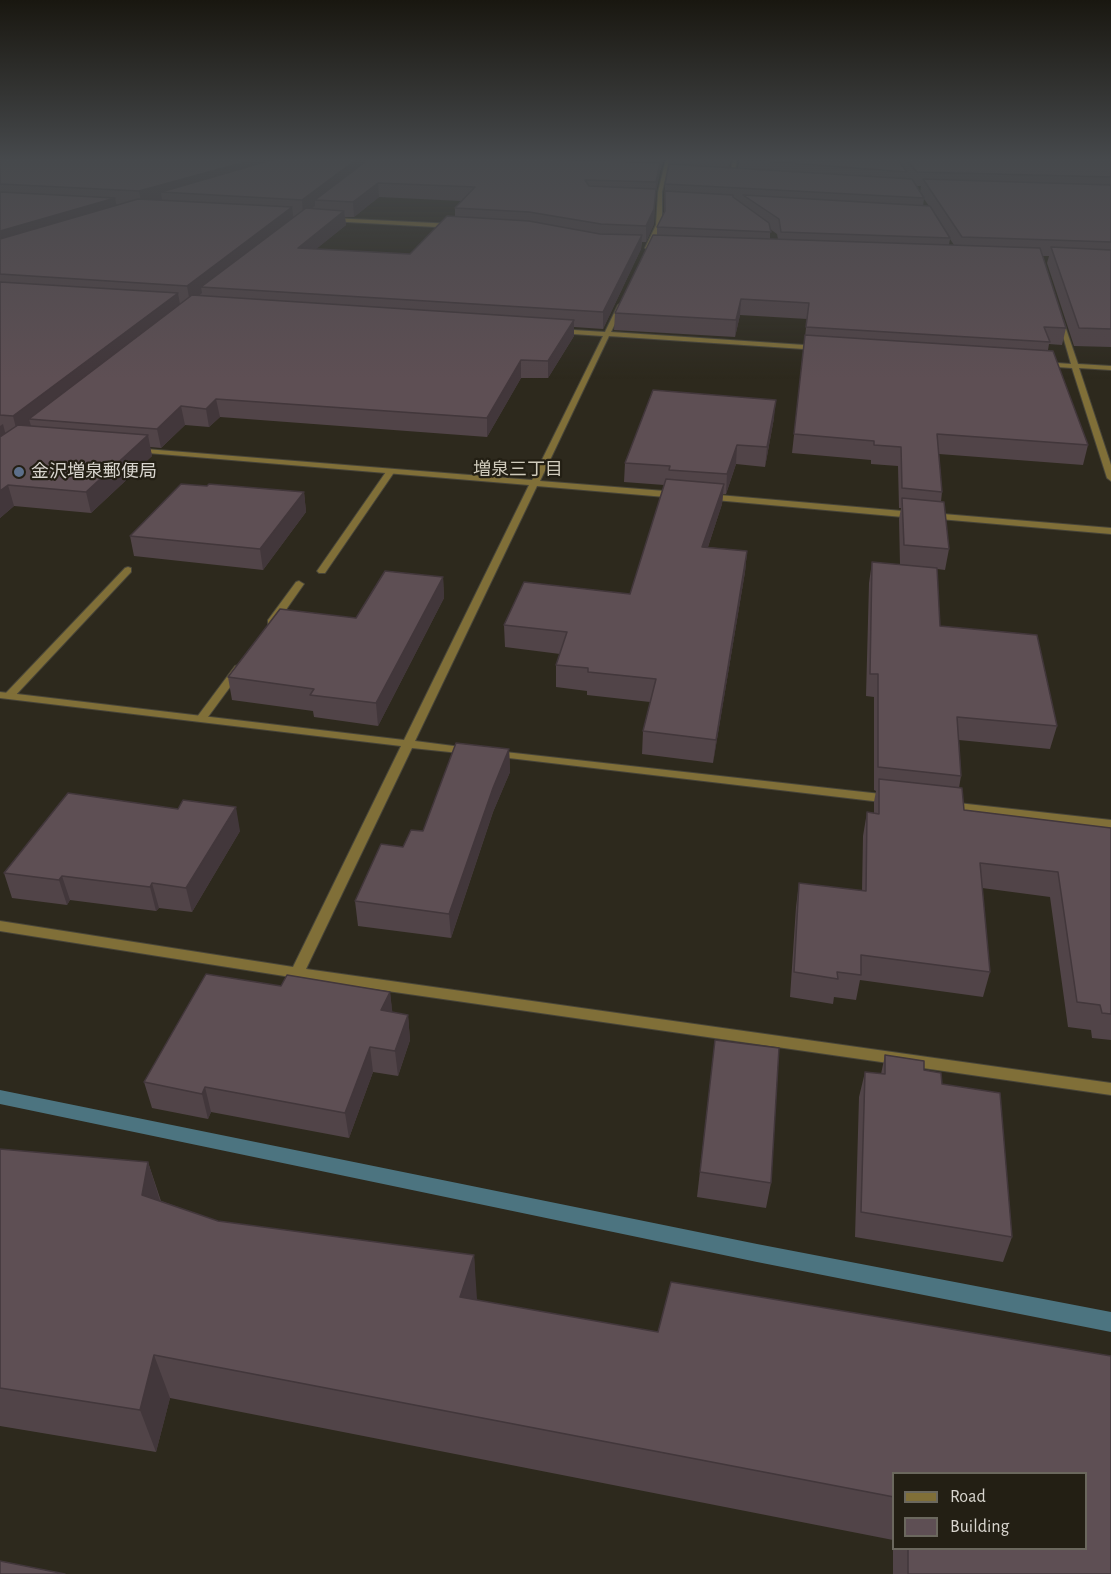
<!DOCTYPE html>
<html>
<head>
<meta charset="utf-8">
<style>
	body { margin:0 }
	#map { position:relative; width:1111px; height:1574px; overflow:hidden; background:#2d291d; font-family:"Alegreya Sans",sans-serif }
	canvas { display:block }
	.legend { position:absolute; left:892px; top:1472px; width:195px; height:78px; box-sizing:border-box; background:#231f14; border:2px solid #6b685e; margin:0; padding:8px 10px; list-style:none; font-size:18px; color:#d8d5ce }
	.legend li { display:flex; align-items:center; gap:12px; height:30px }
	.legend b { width:30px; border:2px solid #6b685e }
</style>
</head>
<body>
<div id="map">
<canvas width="1111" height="1574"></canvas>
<ul class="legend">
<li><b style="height:8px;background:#806f38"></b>Road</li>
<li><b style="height:16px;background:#5e4f54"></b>Building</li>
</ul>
</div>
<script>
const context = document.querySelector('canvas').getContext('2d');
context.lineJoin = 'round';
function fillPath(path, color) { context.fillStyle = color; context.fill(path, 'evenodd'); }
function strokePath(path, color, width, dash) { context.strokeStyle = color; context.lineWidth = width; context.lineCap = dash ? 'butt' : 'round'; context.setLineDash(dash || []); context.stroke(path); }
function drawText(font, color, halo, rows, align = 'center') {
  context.font = font + ' "Alegreya Sans","Noto Sans JP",sans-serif'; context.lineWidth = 4.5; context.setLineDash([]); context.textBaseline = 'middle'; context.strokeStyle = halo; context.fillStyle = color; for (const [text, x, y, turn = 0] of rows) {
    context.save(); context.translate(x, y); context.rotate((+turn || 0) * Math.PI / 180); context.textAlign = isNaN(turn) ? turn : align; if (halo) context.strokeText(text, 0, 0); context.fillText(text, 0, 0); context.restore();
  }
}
fillPath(new Path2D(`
	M0 1090 757 1244 1111 1312V1332L757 1262 0 1104Z`), '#4c7480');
const lane = new Path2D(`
	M733 159H737L734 176 732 177 730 176Z
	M388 469 395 471 325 573H319L317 571Z
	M128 567 131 568V572L13 698H5L4 696 5 694 125 568Z
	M299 581 304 584 276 624H268V620L296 582Z
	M239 665 244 668 205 721H197L195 719 197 717 235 666Z`);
const street = new Path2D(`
	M666 159H670L662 192V225L651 248 648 250 645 248 656 225 658 192Z
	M331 218 454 224 457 226 454 228 329 221Z
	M621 303 624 305 611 332 819 346 822 348 819 350 609 336 540 481 677 492 681 495 677 498 537 486 415 741 469 748 475 751 469 754 412 748 306 969 1111 1083V1095L297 978 0 931V921L293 967 401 746 0 698V692L404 740 529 485 136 452H133V448L532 480 603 336 558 333 555 331 558 329 605 332 618 305Z
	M1058 319 1063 320 1078 364 1111 366V370L1079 368 1111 465V481L1107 478 1072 368 1043 366 1039 364 1043 362 1071 364Z
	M707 494 914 512 918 515 914 518 704 499 703 497Z
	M931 513 1111 528V534L928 518 927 516Z
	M496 751 890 795 896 799 890 803 492 756 490 754Z
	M949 802 1111 820V828L945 809 943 806 945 803Z`);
strokePath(lane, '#484539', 2);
strokePath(street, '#484539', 2);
fillPath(lane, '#806f38');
fillPath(street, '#806f38');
fillPath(new Path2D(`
	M0 159H664L661 170H660L659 177 655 197 654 224 646 242H642L641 249 603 329 574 327V336L548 378H521L487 437 220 417 209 427 185 425 161 448 150 447 152 456 91 513 14 506 0 518ZM379 197 461 201 455 208V217L410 254 316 249 346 225 345 217H354Z
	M670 159H731L729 168H738L739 159H1111V347L1074 346 1047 263 1049 256H1042L1066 328 1062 345 1049 344 1048 350 1088 445 1083 465 939 454 942 492 941 502 949 549 945 570 937 569 940 626 1057 726 1050 749 959 740 961 776 959 788 964 810 1111 828V1040L1092 1038 1091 1030 1068 1027 1050 897 982 888 990 972 983 997 860 980 856 1000 834 997 833 1004 790 997 796 907 799 883 862 891 863 836 867 812 874 813V802L876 791 874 790V697L866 696 869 583 872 562 900 565 899 519 901 508H899L898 466 871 464V460L792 453 807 319 740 315 735 337 614 330 615 313 657 235V227L664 212 665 184 670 164ZM916 186H921L920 192ZM924 199 929 206H923ZM770 229 777 234 778 239H770ZM950 239 954 245H949Z
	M774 418 765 467 736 464 726 494H723L722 504 708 547 747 551 745 572 713 763 642 754 643 731 650 702 587 695V691L556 687V665L560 654 505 647 504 625 630 594 664 485 624 482 625 463Z
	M207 486 304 492 306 512 263 570 134 556 130 536Z
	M443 577 444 598 378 726 314 717 313 711 232 700 228 677Z
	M509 749 510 772 493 812 451 938 358 926 355 901 403 847 423 831Z
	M240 831 192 912 159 908 156 911 70 900 67 905 12 898 4 873Z
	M281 986 390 992 392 1012 408 1015 410 1040 398 1076 373 1072 349 1138 211 1112 208 1119 152 1108 144 1082Z
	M715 1040 771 1183 766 1208 697 1197Z
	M885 1055 924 1070 1012 1237 1003 1262 855 1237 859 1097 865 1072 881 1074Z
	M0 1149 148 1162 161 1201 218 1221 474 1255 476 1300 658 1332 671 1282 1111 1356V1574H893V1540L170 1398 156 1452 0 1426ZM894 1473H1086V1548H894Z`), '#514448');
fillPath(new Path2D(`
	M256 159H306L161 192 162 200 142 206 139 191Z
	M357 159H375L315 200V206L303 215 302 200Z
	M661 159H664L661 170Z
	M660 163 659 177 655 197 656 182Z
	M378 183 379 197 354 217 353 202Z
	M656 189 654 224 646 242V226Z
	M115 198 118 213 0 248V231Z
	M292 207 294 222 201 287 202 293 190 303 187 286Z
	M344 211 346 225 300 262 298 248Z
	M642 235 641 249 603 329V312Z
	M178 293 181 310 29 419 31 426 18 436 13 416Z
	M741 299 740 315 735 337 736 320Z
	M574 320V336L548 378V361Z
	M521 360V378L487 437V418Z
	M216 399 220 417 209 427 206 409Z
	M776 400 774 418 765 467 767 447Z
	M181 406 185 425 161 448 157 429Z
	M3 424 8 444 0 451V426Z
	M148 435 152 456 91 513 86 492Z
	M737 445 736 464 726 494 727 474Z
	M724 484 722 504 701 568 702 547Z
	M8 485 14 506 0 518V491Z
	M304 492 306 512 263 570 260 549Z
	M747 551 745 572 713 763 716 740Z
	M443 577 444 598 378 726 376 703Z
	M509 749 510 772 493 812 451 938 449 914 493 788Z
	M236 807 240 831 192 912 186 888Z
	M62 876 70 900 67 905 59 880Z
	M152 883 159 908 156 911 150 887Z
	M390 992 393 1017 381 1010Z
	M408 1015 410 1040 398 1076 395 1051Z
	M370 1047 373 1072 349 1138 345 1113Z
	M205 1087 211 1112 208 1119 202 1094Z
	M148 1162 162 1207 142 1195Z
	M474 1255 477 1299 464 1341 460 1297Z
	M154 1355 170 1398 156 1452 140 1410Z`), '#42373b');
const building = new Path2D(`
	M0 159H256L139 191 0 184Z
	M275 159H357L302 200 161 192Z
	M369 159H543L660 163 656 182 585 180 589 186 656 189 654 209 646 226 601 224 529 212 455 208 475 187 378 183 353 202 315 200Z
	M739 159H897L907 172Z
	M906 159H1111V177L917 172Z
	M669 164 912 179 924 198 665 184Z
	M923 179 1111 185V242L962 237Z
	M665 191 733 195V197L769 223 771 232 657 227 665 211Z
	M0 192 115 198 0 231Z
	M743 195 930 206 950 238 781 232 779 219Z
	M138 199 292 207 187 286 0 274V239Z
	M306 208 344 211 298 248 410 254 447 216 529 221 600 234 642 235 603 312 201 287Z
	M653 235 1040 248 1066 328 1044 327 1050 342 806 327 809 303 741 299 736 320 615 313Z
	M1051 247 1111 250V329L1079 328Z
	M0 282 178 293 13 416 0 415Z
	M192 295 574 320 548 361 521 360 487 418 216 399 206 409 181 406 157 429 29 419Z
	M805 335 1053 351 1088 445 937 434 942 492 902 488 901 447 874 445V441L794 434Z
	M653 390 776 400 767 447 737 445 727 474 669 470 670 466 625 463Z
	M18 425 148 435 86 492 8 485 0 491V437Z
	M666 479 724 484 702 547 747 551 716 740 643 731 656 679 588 672V668L556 665 567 632 504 625 524 582 630 594Z
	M181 484 207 486 209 484 304 492 260 549 130 536Z
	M902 498 944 502 949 549 904 545Z
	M872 562 937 568 940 626 1037 635 1057 726 957 717 961 776 878 767V674H870Z
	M385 571 443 577 376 703 310 695 314 689 228 677 280 609 356 618Z
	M456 743 509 749 493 788 449 914 355 901 381 844 403 847 411 830 423 831Z
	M879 779 962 788 964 810 1111 828V1014L1102 1013 1100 1005 1077 1002 1058 872 980 863 990 972 861 955V975L837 972 838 979 794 972 799 883 866 891 867 812 879 814Z
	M68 793 178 809 183 800 236 807 186 888 152 883 150 887 62 876 59 880 4 873Z
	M206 974 281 986 287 975 390 992 381 1010 408 1015 395 1051 370 1047 345 1113 205 1087 202 1094 144 1082Z
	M715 1040 779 1048 771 1183 700 1172Z
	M885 1055 924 1061V1070L941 1073 942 1084 1000 1093 1012 1237 861 1212 865 1072 885 1074Z
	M0 1149 148 1162 142 1195 218 1221 474 1255 460 1297 658 1332 671 1282 1111 1356V1574H908V1548H1086V1473H894V1497L154 1355 140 1410 0 1388Z
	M0 1561 65 1574H0Z`);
fillPath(building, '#5e4f54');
strokePath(building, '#42373b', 1.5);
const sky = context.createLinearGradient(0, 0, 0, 379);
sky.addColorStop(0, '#191710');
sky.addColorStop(0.42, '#46494c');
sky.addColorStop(1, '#46494c00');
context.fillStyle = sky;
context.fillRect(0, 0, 1111, 379);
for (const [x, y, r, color] of [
	[19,472,6,"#5c6f8a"]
]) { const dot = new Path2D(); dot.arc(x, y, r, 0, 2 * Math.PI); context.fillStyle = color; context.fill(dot); strokePath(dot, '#231f14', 2); }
drawText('18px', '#cfcabb', '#231f14', [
	["増泉三丁目",518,470]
]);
drawText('18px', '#d8d5ce', '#231f14', [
	["金沢増泉郵便局",31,472]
], 'left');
</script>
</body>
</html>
